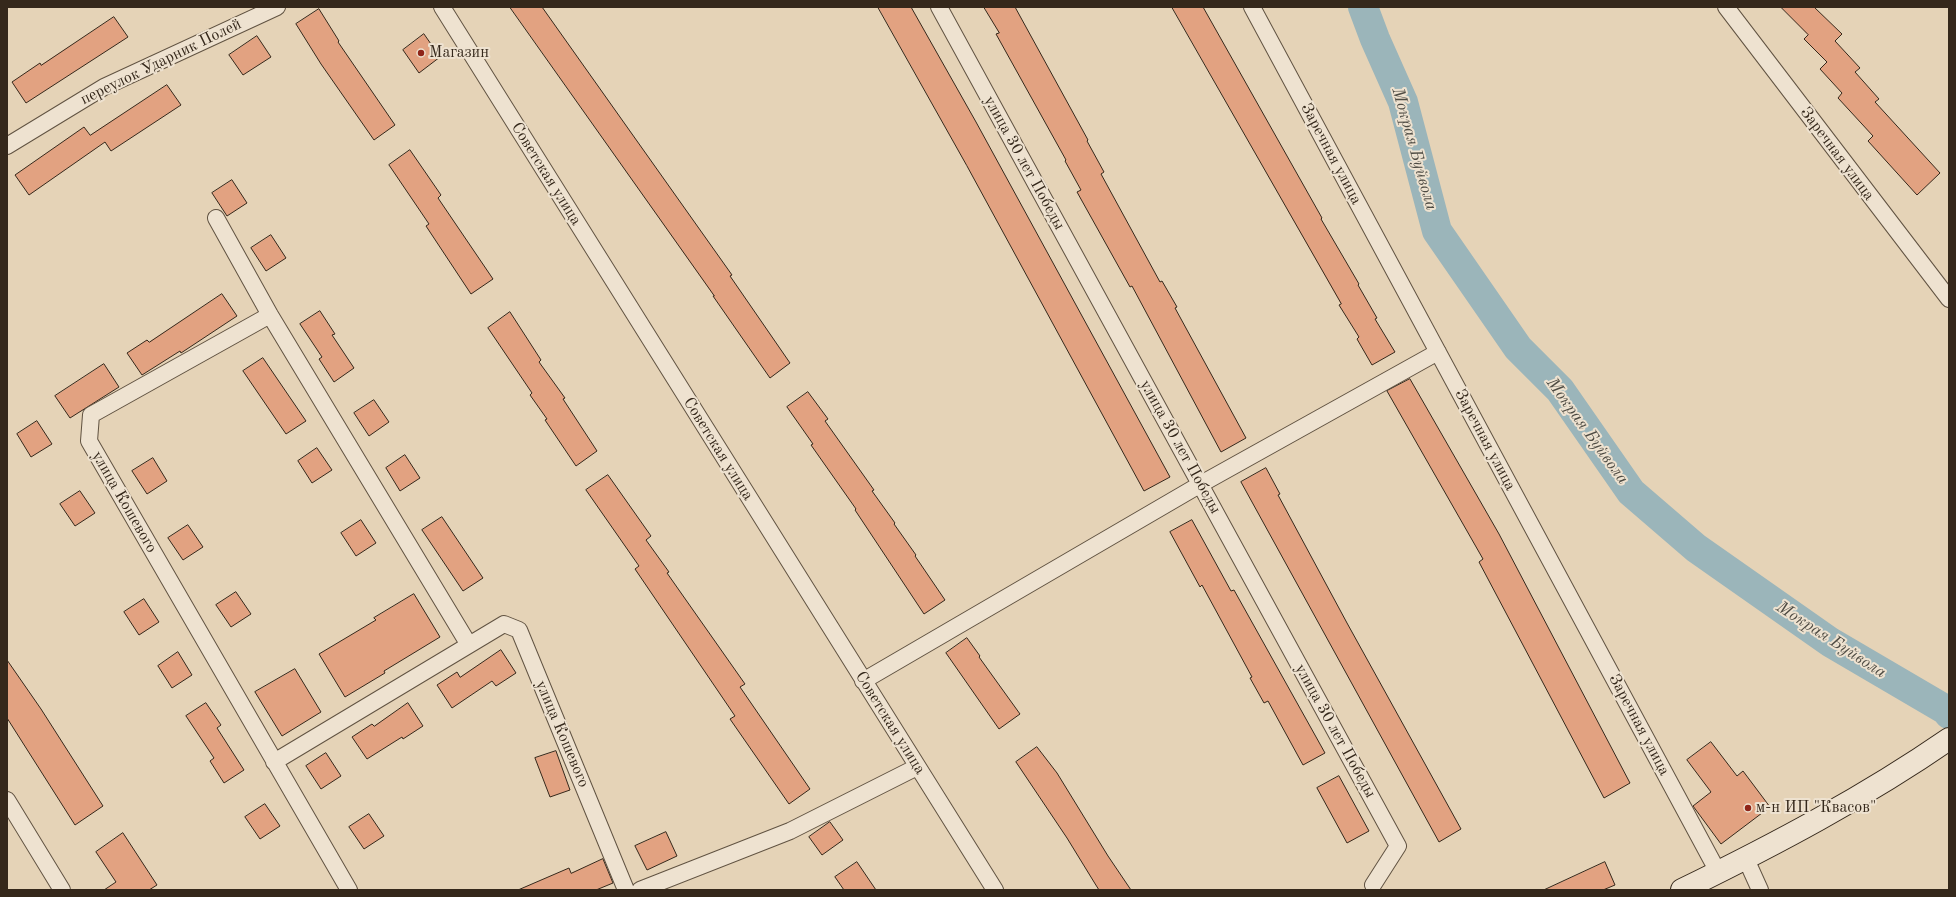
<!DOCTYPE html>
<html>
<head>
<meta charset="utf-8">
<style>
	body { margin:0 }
	#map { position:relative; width:1956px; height:897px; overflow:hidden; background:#e5d3b7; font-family:"Old Standard TT",serif }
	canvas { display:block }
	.frame { position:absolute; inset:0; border:8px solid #35281b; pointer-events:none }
</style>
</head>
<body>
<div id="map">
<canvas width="1956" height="897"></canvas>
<div class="frame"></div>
</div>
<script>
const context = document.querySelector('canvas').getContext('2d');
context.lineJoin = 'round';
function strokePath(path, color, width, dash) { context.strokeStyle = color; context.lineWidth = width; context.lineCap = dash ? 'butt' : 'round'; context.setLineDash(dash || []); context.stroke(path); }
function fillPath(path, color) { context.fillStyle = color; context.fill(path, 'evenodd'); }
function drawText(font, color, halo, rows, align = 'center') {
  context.font = font + ' "Old Standard TT",serif'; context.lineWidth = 4; context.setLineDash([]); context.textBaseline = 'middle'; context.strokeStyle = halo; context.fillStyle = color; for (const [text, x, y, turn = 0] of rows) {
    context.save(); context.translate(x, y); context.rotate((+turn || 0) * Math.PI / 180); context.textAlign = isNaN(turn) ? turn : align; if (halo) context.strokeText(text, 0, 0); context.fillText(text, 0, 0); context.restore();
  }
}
strokePath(new Path2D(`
	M1363 7 1375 39 1403 102 1437 231 1518 348 1560 390 1631 492 1696 548 1830 642 1946 710 1949 714`), '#9bb5ba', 30);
const building = new Path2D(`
	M510 7H542L732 275 730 276 790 363 770 378 713 296H714Z
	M878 7H911L976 122 1170 477 1144 491 967 166Z
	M984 7H1015L1088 140 1087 141 1104 172 1101 174 1160 282 1162 281 1177 307 1175 308 1246 438 1221 452 1132 286 1130 287 1077 192 1081 190 1065 161 1066 160 996 34 999 33Z
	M1172 7H1203L1322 218 1321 219 1359 284 1358 285 1377 318 1375 319 1395 352 1372 365 1357 339 1359 337 1339 305 1341 304Z
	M1781 7H1814L1842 34 1835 41 1860 68 1855 72 1879 99 1875 102 1940 173 1917 195 1868 141 1873 136 1838 98 1842 93 1820 69 1827 62 1804 39 1808 35Z
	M319 9 339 41 338 42 395 125 374 140 321 64 296 24Z
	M114 17 128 37 26 103 12 82 40 63 41 65Z
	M424 34 440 57 419 73 403 50Z
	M257 36 271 57 243 75 229 55Z
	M167 85 181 105 111 151 105 142 29 195 15 175 84 127 90 135Z
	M410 150 441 195 438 198 493 279 471 294 426 226 429 224 389 165Z
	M232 180 247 203 227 216 212 193Z
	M271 235 286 258 266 271 251 248Z
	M222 294 237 316 181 353 180 351 142 375 127 353 147 340 149 342Z
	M320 311 335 334 332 335 354 368 334 382 319 359 322 357 300 324Z
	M510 312 541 360 539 362 565 398 563 399 597 451 576 466 545 420 547 419 530 395 532 393 488 328Z
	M263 358 306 421 286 434 243 371Z
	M104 364 119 387 70 418 55 396Z
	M1410 379 1499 534 1630 783 1604 798 1479 562 1483 559 1387 391Z
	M808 392 828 419 825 421 874 490 872 491 895 523 894 524 916 555 915 556 945 600 924 614 855 510 856 509 811 445 813 444 787 407Z
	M374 400 389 422 369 436 354 413Z
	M37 421 52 444 31 457 17 434Z
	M317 448 332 470 312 483 298 461Z
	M405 455 420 478 400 491 386 468Z
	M153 458 167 481 147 494 132 471Z
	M1266 468 1280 494 1278 495 1347 623 1461 829 1439 842 1241 482Z
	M608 475 651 536 646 540 669 572 667 573 745 684 740 687 810 789 789 804 730 719 735 716 635 569 639 566 586 490Z
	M80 491 95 513 75 526 60 504Z
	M442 517 483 578 463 591 422 530Z
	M361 520 376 543 356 556 341 533Z
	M1192 520 1231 591 1234 590 1325 753 1303 765 1268 701 1264 703 1250 678 1252 677 1202 585 1200 587 1170 532Z
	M188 525 203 547 183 560 168 538Z
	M236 592 251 614 231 627 216 605Z
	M414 594 440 637 384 671 385 673 345 697 319 654 376 620 374 618Z
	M144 599 159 622 139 635 124 612Z
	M967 638 980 656 979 657 1020 714 999 729 946 653Z
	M501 650 516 673 496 686 492 681 452 708 437 685 457 672 460 677Z
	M178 652 192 675 172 688 158 666Z
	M7 660 41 709 103 806 75 825 7 718Z
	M295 669 321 712 282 736 255 692Z
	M206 703 221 725 217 728 244 770 224 783 210 761 214 758 186 716Z
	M408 703 423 726 403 739 402 737 367 759 352 737 372 724 374 726Z
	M1711 742 1737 776 1743 771 1770 807 1721 844 1693 806 1711 792 1687 760Z
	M1037 747 1057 773 1108 856 1131 890H1099L1094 882 1067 838 1016 762Z
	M556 751 570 790 550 797 535 758Z
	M326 753 341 776 321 789 306 766Z
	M1339 776 1369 831 1347 843 1317 788Z
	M265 804 280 826 260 839 245 817Z
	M369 814 384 836 364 849 349 827Z
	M830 822 843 840 822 855 809 837Z
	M666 832 677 856 647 870 635 846Z
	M123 833 157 885 149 890H104L116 882 96 852Z
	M603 859 613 883 596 890H518L569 868 571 873Z
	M857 862 876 890H844L835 877Z
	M1605 862 1615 885 1603 890H1544Z`);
fillPath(building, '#e2a281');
strokePath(building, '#35281b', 1);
const minor = new Path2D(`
	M442 7 995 890
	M939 7 1398 846 1373 885
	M1252 7 1718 872
	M1726 7 1949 299
	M7 146 104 87 277 7
	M216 218 270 315 469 645
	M270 315 91 415 89 441 349 890
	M863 681 1201 484 1438 352
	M274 762 504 624 519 630 626 890
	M7 800 62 890
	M1746 859 1760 890
	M640 890 790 831 917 767`);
const secondary = new Path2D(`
	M1682 890C1774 845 1865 797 1949 739`);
strokePath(minor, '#615342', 18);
strokePath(secondary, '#35281b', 24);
strokePath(minor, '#eee2d0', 16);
strokePath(secondary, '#eee2d0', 22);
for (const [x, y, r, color] of [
	[421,53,4,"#8f2418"],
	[1748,808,4,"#8f2418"]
]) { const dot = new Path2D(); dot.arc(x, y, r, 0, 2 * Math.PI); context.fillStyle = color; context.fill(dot); strokePath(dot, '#eee2d0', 1.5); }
drawText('16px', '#35281b', '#eee2d0', [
	["Магазин",429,53],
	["м-н ИП \"Квасов\"",1756,808]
], 'left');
drawText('16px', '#35281b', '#eee2d0', [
	["переулок Ударник Полей",161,62,-26],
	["Заречная улица",1331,154,62],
	["Заречная улица",1837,154,53],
	["улица 30 лет Победы",1024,163,61],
	["Советская улица",546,174,58],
	["Заречная улица",1485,440,62],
	["улица 30 лет Победы",1180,447,61],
	["Советская улица",718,449,58],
	["улица Кошевого",124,502,60],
	["Советская улица",890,723,58],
	["Заречная улица",1639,725,62],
	["улица 30 лет Победы",1335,731,61],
	["улица Кошевого",562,734,67]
]);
drawText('italic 17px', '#4e4b43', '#eee2d0', [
	["Мокрая Буйвола",1414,149,74],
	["Мокрая Буйвола",1587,431,54],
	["Мокрая Буйвола",1831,640,33]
]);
</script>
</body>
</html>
